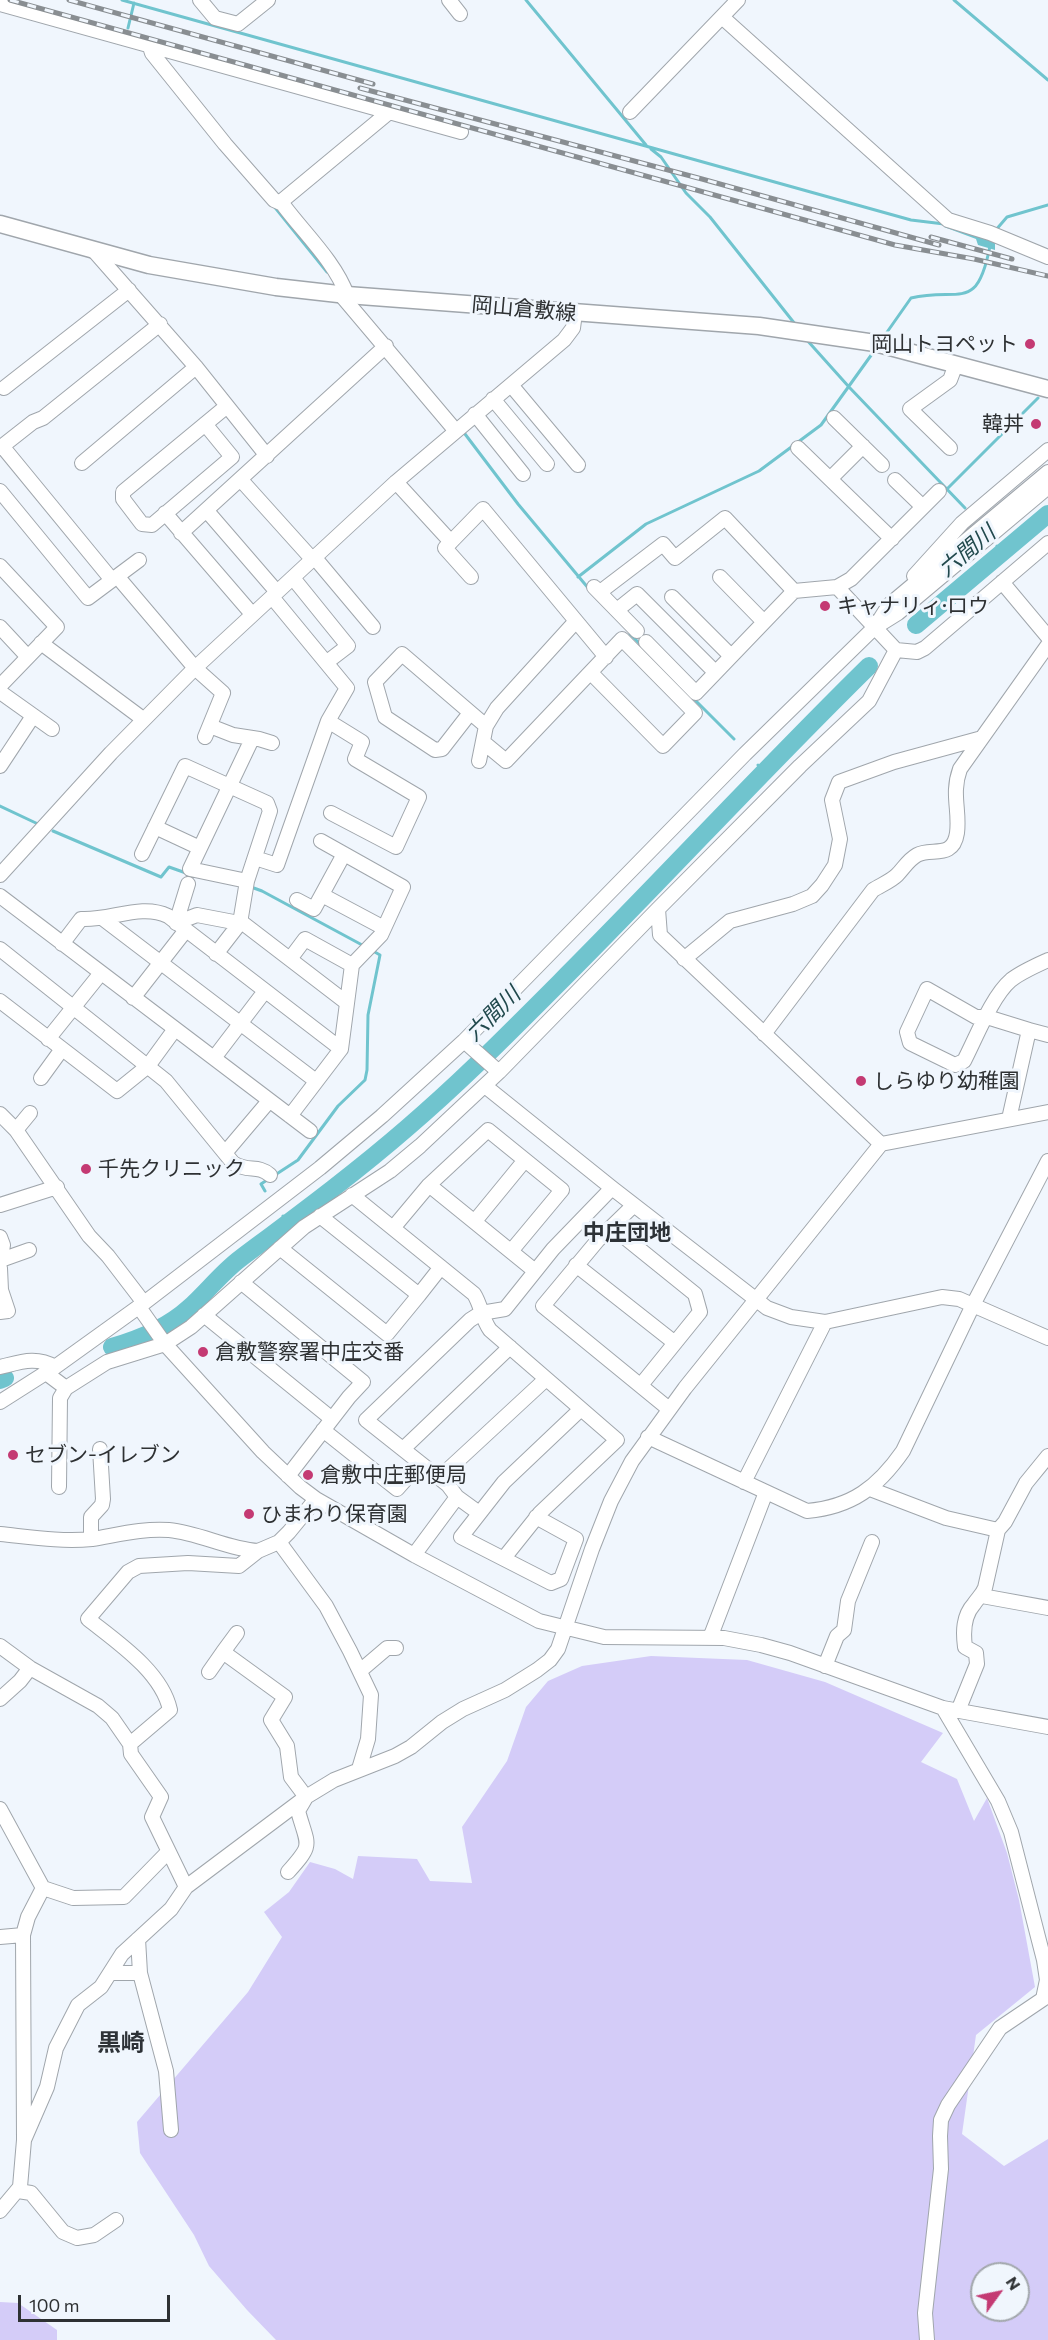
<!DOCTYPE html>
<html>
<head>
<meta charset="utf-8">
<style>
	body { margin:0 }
	#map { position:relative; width:1048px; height:2340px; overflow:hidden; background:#f0f6fd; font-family:Commissioner,sans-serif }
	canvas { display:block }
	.north { position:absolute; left:970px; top:2262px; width:60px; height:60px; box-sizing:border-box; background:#f0f6fd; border:2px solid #a2a7ac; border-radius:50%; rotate:57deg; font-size:16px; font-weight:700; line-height:24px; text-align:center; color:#2e3133 }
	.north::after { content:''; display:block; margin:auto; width:21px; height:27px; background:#c43a73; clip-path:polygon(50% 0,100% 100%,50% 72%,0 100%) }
	.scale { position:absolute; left:18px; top:2295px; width:152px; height:27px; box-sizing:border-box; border:3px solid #2e3133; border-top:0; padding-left:8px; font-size:18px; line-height:21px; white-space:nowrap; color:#2e3133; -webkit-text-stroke:4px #f0f6fd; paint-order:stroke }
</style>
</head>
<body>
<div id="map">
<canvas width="1048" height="2340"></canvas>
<div class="north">N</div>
<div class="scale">100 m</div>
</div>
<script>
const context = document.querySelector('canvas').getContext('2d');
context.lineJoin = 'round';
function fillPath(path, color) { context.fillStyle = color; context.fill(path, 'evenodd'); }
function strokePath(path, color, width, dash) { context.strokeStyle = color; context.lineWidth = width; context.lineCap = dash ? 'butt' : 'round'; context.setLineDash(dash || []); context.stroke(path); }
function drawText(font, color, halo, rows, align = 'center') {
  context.font = font + ' Commissioner,"Noto Sans JP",sans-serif'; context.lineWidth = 6; context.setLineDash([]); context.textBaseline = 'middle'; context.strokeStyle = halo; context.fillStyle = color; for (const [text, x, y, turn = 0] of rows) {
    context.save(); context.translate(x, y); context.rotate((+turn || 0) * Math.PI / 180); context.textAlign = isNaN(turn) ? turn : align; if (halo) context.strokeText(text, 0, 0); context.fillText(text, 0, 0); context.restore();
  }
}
fillPath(new Path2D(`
	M651 1656 747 1660 825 1682 943 1733 921 1762 957 1779 974 1821 987 1798 1007 1853 1019 1900 1035 1987 976 2035 962 2134 1004 2166 1048 2139V2340H276L247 2310 209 2266 194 2235 140 2153 137 2122 248 1992 282 1937 264 1912 289 1892 310 1862 335 1869 353 1879 358 1856 417 1859 430 1881 472 1883 462 1827 507 1761 526 1707 548 1681 582 1666ZM982 2274H1018V2310H982Z
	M0 2302 18 2303 57 2330V2340H0Z`), '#d4ccf8');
fillPath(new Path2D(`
	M944 222 995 239V250L978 245 976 239 944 227Z`), '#70c4ce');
strokePath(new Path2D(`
	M122 0 911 220 944 224
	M526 0 646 145
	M954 0 1048 80
	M128 28 134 3
	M651 149 661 157 686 193 710 217 795 324
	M273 205 327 272
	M995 231 1007 217 1048 205
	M885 335 911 298C961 287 977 313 990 246
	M806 339 849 387 965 508
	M465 434 518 504 589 589
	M947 489 1038 398
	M997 546 1003 552
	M578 577 646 524 759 471 821 425 872 354
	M630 634 640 644
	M693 698 734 739
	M758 765 764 771
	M0 806 38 824
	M53 831 161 877 169 867 186 873
	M251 887 262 891 364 946
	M275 1175 298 1160 338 1106 365 1080 367 1070 368 1015 380 955 373 951
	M265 1191 261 1184 270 1178
	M283 1216 288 1224`), '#70c4ce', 3);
strokePath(new Path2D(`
	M916 625 1048 514
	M112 1347C140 1339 167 1328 189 1308 207 1292 222 1272 241 1258 297 1216 354 1174 407 1128 461 1082 510 1032 560 982 664 878 764 769 869 666
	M0 1380 5 1378`), '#70c4ce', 18);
const minor = new Path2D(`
	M200 0 215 18 238 24 268 0
	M449 0 460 14
	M0 4 461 132
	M722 17 948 220 990 233 1048 257
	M150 47 152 53 225 144 274 200 283 204
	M630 112 738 0
	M94 251 196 367 267 456
	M341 295 455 430
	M347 295C335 262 305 234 284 206L283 200 388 113
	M511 385 578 465
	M4 388 129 290
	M493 399 547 464
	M475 414 523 474
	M834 418 882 465
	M205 424 232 457 152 525 142 524 123 499V492L227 406
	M2 446 112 580
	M0 448 33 422 43 418 160 324
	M798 448 892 539
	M950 448 910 409 950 380 956 364
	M82 463 196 367
	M830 479 863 446
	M241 480 313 560
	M895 480 923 507
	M396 482 451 542
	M0 491 88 598 139 560
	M207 511 277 592
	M165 513 252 614
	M181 533 386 346
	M315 558 373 627
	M0 566 57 627 0 686
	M914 576 962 523 1048 450
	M471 577 445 548 483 509 606 657
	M720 577 764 622
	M293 578 348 646 327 662
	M122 582 195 668 223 693 205 737
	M1002 582 1048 637
	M594 587 637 631
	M837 587 851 579 939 491
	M600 592 663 544 675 558 725 518 794 591
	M272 597 347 688 328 721 362 742 355 759 419 797 396 847 331 813
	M672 597 731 656
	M617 610 637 594 715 672
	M877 624 889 605 1048 472
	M0 627 27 656
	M646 642 696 693 794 591 837 587 896 650 917 652 925 648 1048 543
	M41 643 143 719
	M0 692 52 729
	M470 713 442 749 435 750 385 717 375 682 402 654 486 726
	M210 726 233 735 259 739 272 743
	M483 742 506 761 622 639 695 713 663 746 591 673
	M479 761 486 726 497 708 576 621
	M0 766 33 716
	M155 827 200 848
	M142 854 185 766 267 803 270 811 247 881 240 923 216 954
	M255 858 277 865 328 721
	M0 875 111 753 195 668 396 482 564 340 573 328 575 313
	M247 881 190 869 252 739
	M322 895 384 928
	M0 896 310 1131
	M297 900 314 909 344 854
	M658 909 660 935 881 1144
	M102 918 316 1081
	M176 923 197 915 244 924 347 1003
	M176 923 188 884
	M62 944 81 919C110 921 141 903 168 916L341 1049
	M0 949 166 1081 233 1163C249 1173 257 1164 270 1175
	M290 959 305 939 352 965
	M684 959 730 921 793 904 812 896 822 885 835 865 840 839 832 800 839 782 894 762 982 738
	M133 998 186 930
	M0 1001 117 1091 148 1066 175 1029
	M1029 1030 987 1017H976L927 989 907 1032 910 1043 955 1065 964 1061C976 1038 992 996 1011 980 1021 972 1037 965 1048 960
	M764 1034 873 890C881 885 891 881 897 875 904 868 908 860 917 855 931 847 953 860 957 833 960 810 951 794 960 769L1048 645
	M48 1039 101 973
	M464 1041 499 1072
	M214 1058 265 991
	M41 1078 62 1049
	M485 1086 612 1188 767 1308 791 1317 825 1322 942 1297 959 1299 1048 1338
	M0 1114 16 1130 89 1236 108 1256 144 1303
	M290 1116 341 1049 352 965 381 935 403 887 321 841
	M1009 1119 1029 1030 1048 1035
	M16 1130 30 1113
	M225 1153 269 1101
	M429 1185 535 1271
	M352 1195 474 1294C481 1305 482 1319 490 1330L617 1440 540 1513 504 1558
	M0 1205 57 1187
	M634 1205 598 1240 543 1306 669 1409
	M475 1221 525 1160
	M612 1227 695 1294 700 1312 641 1385
	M393 1228 429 1185 488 1130 562 1190 512 1250
	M0 1237 3 1245 0 1264
	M280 1248 387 1334 419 1295 320 1216
	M1 1260 29 1250
	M576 1265 675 1343
	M0 1268 1 1290 8 1311 0 1312
	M241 1282 363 1382 349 1397 288 1476
	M419 1295 441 1267
	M139 1307 165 1344 263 1452 300 1487 316 1499 414 1555 539 1621 604 1637 724 1638 761 1645 790 1653 943 1708 1048 1727
	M204 1315 332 1419
	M0 1367C21 1362 36 1356 55 1367
	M46 1373 66 1388 107 1362 165 1344 191 1327 304 1227 390 1171 420 1146 499 1072 658 909 800 766 869 701 896 650
	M0 1402 55 1367 144 1303 320 1168 382 1116 464 1041 745 754 874 628 898 613 1048 487
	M323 1430 397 1489 420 1463
	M648 1437 807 1511C852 1507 878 1487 903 1451L973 1305 1048 1161
	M403 1449 510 1347
	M439 1478 546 1379
	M744 1482 825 1322
	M59 1487 60 1398 66 1388
	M870 1489 946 1518 998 1530 985 1588C982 1595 978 1598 974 1604 963 1616 963 1632 965 1647L976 1653 977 1664 958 1711
	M479 1513 457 1497 448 1485 366 1420 470 1320 481 1313 505 1309 553 1249 612 1188
	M536 1517 576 1539 561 1579 551 1583 461 1537 504 1482 581 1409
	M998 1530 1005 1522 1026 1483 1048 1456
	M0 1534C30 1537 61 1542 92 1539 117 1535 143 1528 169 1530 200 1533 227 1549 258 1551
	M91 1539V1517L102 1505 103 1499 100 1449
	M279 1542 326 1606 350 1651 371 1695 368 1739 359 1769
	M414 1555 457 1497
	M982 1596 1048 1608
	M237 1633 223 1652 285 1697 271 1720 287 1746 291 1777 306 1797
	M710 1638 766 1492
	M0 1646 30 1668 98 1706 112 1718 130 1744 131 1754 161 1797 152 1817 186 1887
	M825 1666 837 1636 844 1630 848 1601 872 1542
	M360 1671 387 1648H396
	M209 1672 223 1652
	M0 1699 20 1681 30 1668
	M130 1744 170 1710C162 1672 117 1642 88 1619L128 1572 139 1566 188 1563 239 1566 258 1551 279 1542 289 1532 316 1499
	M0 1809 43 1888 73 1898 124 1897 168 1852
	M288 1872C314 1843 308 1847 298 1811L305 1799
	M0 1937 23 1935
	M138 1939 140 1973 166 2071 171 2130
	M110 1973H140
	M24 2140 47 2087 56 2048 78 2005 101 1987 122 1954 171 1909 186 1887 306 1797 334 1780 395 1756 411 1747 442 1722 463 1709 505 1690 537 1670 550 1660 558 1649 592 1549 611 1501 632 1461 685 1388 881 1144 1048 1112
	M18 2191 31 2193 63 2232 77 2238 94 2235 116 2220
	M0 2211 20 2187 24 2140 23 1935 28 1917 43 1888
	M927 2340 925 2313 941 2169 940 2136 941 2120 948 2105 1000 2028 1043 1999 1047 1980 1044 1960 1011 1832 998 1801 943 1708`);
const major = new Path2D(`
	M0 224 149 265 276 287 347 295 759 326 875 343 1048 389`);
strokePath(minor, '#a0a6ac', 16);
strokePath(major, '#a0a6ac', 19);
strokePath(minor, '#fff', 14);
strokePath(major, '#fff', 16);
const rail = new Path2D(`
	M10 0 895 245 974 259 1048 276
	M69 0 373 84
	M360 88 702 179 939 245
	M931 237 1012 259`);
strokePath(rail, '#898e92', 5);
strokePath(rail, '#f0f6fd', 3, [9]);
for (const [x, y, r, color] of [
	[1030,344,6,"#c43a73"],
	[1036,424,6,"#c43a73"],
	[825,606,6,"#c43a73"],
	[861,1081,6,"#c43a73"],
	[86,1169,6,"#c43a73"],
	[203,1352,6,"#c43a73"],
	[13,1455,6,"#c43a73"],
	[308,1475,6,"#c43a73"],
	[249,1514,6,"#c43a73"]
]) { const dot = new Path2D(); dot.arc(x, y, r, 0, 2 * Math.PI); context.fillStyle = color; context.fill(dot); strokePath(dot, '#f0f6fd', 2); }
drawText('21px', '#2e3133', '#f0f6fd', [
	["岡山倉敷線",524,309,5]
]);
drawText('21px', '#2e3133', '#f0f6fd', [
	["岡山トヨペット",1018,344,"right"],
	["韓丼",1024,424,"right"],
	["キャナリィ·ロウ",837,606],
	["しらゆり幼稚園",873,1081],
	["千先クリニック",98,1169],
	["倉敷警察署中庄交番",215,1352],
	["セブン-イレブン",25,1455],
	["倉敷中庄郵便局",320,1475],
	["ひまわり保育園",261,1514]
], 'left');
drawText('italic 22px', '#21494d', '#f0f6fd', [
	["六間川",967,551,-40],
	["六間川",493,1014,-45]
]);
drawText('bold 22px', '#2d3237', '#f0f6fd', [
	["中庄団地",627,1233]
]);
drawText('bold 24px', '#2d3237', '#f0f6fd', [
	["黒崎",121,2043]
]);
</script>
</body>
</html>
